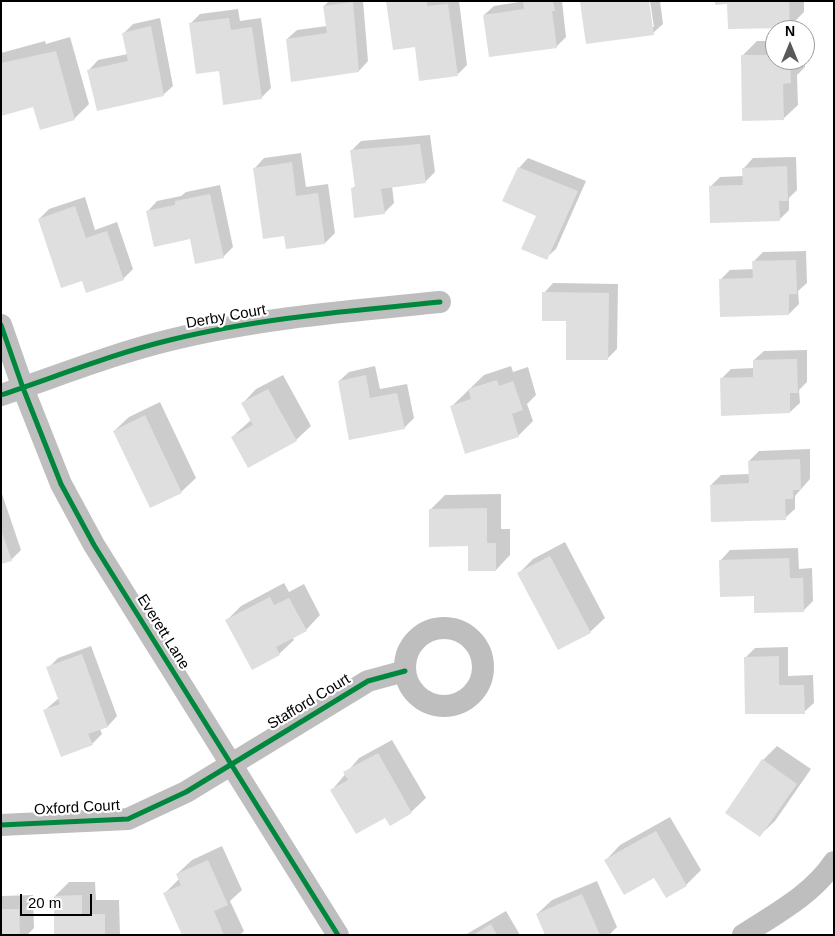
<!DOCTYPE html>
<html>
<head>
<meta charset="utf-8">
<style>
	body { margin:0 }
	#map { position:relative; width:835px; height:936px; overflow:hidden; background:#fff; font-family:Arial,sans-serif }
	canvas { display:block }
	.frame { position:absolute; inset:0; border:2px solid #000; pointer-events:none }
	.north { position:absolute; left:765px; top:20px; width:50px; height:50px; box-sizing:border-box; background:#fff; border:1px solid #999; border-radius:50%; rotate:0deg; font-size:14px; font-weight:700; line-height:20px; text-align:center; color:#000 }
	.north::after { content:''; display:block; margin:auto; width:18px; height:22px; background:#595959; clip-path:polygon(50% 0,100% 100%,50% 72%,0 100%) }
	.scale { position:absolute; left:20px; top:894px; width:72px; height:22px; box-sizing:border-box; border:2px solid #000; border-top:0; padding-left:6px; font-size:15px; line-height:18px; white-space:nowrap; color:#000; -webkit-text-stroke:4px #fff; paint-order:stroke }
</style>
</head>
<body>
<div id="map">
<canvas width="835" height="936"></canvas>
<div class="frame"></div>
<div class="north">N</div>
<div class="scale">20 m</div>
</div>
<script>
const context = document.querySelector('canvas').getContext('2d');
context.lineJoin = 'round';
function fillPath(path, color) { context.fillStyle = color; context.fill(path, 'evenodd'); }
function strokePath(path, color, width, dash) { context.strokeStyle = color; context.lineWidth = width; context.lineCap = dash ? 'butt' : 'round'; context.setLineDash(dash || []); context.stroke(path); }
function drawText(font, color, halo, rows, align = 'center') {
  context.font = font + ' Arial,sans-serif'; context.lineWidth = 4.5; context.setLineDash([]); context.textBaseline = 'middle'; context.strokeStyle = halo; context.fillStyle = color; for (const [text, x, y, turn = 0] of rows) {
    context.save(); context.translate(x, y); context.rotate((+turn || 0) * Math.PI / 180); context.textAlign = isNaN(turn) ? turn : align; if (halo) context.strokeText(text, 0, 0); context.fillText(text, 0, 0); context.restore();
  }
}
fillPath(new Path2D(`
	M329 1H363L368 61 359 71 287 39 297 30 327 26 324 6Z
	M387 1H459L467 65 458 74Z
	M525 1H562L566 37 556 47 484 15 494 6Z
	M648 1 651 27H654L650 1H660L663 24 653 33 581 2Z
	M717 1H804V12L789 27 729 3Z
	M238 9 240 21 261 18 271 88 261 98 220 69 191 23 200 14Z
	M160 18 173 86 163 95 89 70 98 60 128 54 123 34 133 24Z
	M70 37 89 104 74 119 34 105 1 114V53L45 41 46 44Z
	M757 41H775V60H804L805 67 797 75 798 105 783 119 742 56Z
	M430 135 435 172 425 182 392 186 394 203 384 213 352 189 356 185 351 151 361 141Z
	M301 153 306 187 328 184 335 233 325 243 287 248 285 235 255 168 264 158Z
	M796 157 797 190 789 198V210L779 220 711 186 720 177 744 176V168L753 158Z
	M528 158 586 181 556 249 546 258 538 215 519 168Z
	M220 185 233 247 223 257 148 211 157 201 181 196 186 192Z
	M85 197 95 230 117 222 133 269 123 279 39 219 49 209Z
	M806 251 807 283 798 291 799 304 789 314 720 280 730 270 754 269 753 262 763 252Z
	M553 283 618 284 617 349 607 359 544 293Z
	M807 350V382L799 390 800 403 790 412 721 379 731 369 754 368V360L764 351Z
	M375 366 380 389 407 384 414 418 404 428 339 381 349 372Z
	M511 366 513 372 528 367 536 395 527 404 533 421 518 436 451 407 484 375Z
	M283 375 311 426 296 440 232 437 251 420 242 404 256 389Z
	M160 402 196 478 181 492 114 431 129 417Z
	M810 449V479L795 496V509L785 518 711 485 721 475 750 474 749 461 759 451Z
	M1 491 21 550 11 560 1 563Z
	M501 494V529H510V555L496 570 430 510 445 495Z
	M565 542 605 618 590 632 519 573 533 559Z
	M798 548 799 569 812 568 813 601 803 611 755 594 721 560 730 550Z
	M284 583 289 592 304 584 320 615 306 630 292 637 294 640 279 654 227 620 241 606Z
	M91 646 117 716 108 726 100 729 102 734 92 744 45 710 59 698 48 668 58 658Z
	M788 647V676L813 675 814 703 804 712 746 657 755 648Z
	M392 740 426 798 411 812 386 816 332 790 359 758Z
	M777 746 811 769 775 821 760 835 763 760Z
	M670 817 701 870 686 885 606 860 620 845Z
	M222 846 242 890 230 901 244 931 240 935H183L165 893 179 879 177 874 192 860Z
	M597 881 617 927 609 935H546L537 914 552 900Z
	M69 882H95L96 900H119L120 935H55V896Z
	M33 895 34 928 27 935H1V896Z
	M506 911 520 935H465Z`), '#0003');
fillPath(new Path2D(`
	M386 1H427V6L448 4 458 76 419 81 415 47 393 50Z
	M523 1H553L555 11H552L557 48 489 57 483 15 524 9Z
	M649 1 654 35 586 44 580 2Z
	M715 1H789L790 28 728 29 727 4 715 5Z
	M353 2 359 72 291 82 286 39 327 33 323 6Z
	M229 18 231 30 252 27 262 99 223 105 219 71 196 74 189 23Z
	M151 26 164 96 97 111 87 70 128 61 122 33Z
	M56 51 75 120 40 130 33 107 1 116V63Z
	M741 55H775V60H790L791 83 783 84 784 120 742 121Z
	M420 144 426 183 381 189 385 214 354 218 351 188 355 187 350 150Z
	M292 162 296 196 318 193 325 244 286 249 284 236 263 239 253 168Z
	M787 166 788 201H779L780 221 710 223 709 186 743 185 742 168Z
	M518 167 578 191 547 260 521 249 536 216 502 201Z
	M210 194 224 258 195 264 190 239 154 247 146 211 175 205V201Z
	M75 206 86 238 107 231 124 280 86 293 82 281 61 288 38 219Z
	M796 260 797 294H789V315L720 317 719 279 753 278 752 261Z
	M542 292 609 293 608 360H566V321H542Z
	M797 359 798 393H790V413L721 416 720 378 753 377V360Z
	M366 375 370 398 397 393 405 429 349 440 338 381Z
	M497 380 499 386 513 381 523 410 512 414 519 437 465 454 450 406 471 399 468 389Z
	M268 389 297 441 248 468 231 437 253 425 241 403Z
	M145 415 182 493 150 508 113 431Z
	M800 459 801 490H793V499H785L786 520 711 522 710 485 749 483 748 461Z
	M487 508V543H496V571H468V546L429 547V509Z
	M1 530 12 561 1 564Z
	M550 556 591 633 558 650 517 573Z
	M789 558 790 578H803L804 612 754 613V596L720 597 719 560Z
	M270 597 274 605 289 598 307 631 276 647 280 655 252 670 225 620Z
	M82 654 108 727 88 734 93 745 61 757 43 710 60 704 46 667Z
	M779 656V685H804L805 714H745L744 657Z
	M378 753 412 813 390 826 385 818 356 834 330 790 348 780 343 772Z
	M762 759 797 784 760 837 725 813Z
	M656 831 687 886 666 898 654 878 624 895 604 860Z
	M208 860 228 905 214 911 224 935H182L163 893 181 885 176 874Z
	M582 894 600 935H545L536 914Z
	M82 895V914H105V935H54V896Z
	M1 909H19L20 935H1Z
	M491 924 497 935H473Z`), '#dfdfdf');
strokePath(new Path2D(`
	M1 325 23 388 61 484 94 545 338 935
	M1 395C58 376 112 354 170 340 259 318 350 311 440 302
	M405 667a39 39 0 1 1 78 0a39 39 0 1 1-78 0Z
	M1 825 128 819 186 792 368 681 405 671
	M743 935C775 914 812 895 834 862`), '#bebebe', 22);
strokePath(new Path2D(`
	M1 325 23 388 61 484 94 545 338 935
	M1 395C58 376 112 354 170 340 259 318 350 311 440 302
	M1 825 128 819 186 792 368 681 405 671`), '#00873e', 5);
drawText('15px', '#000', '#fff', [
	["Derby Court",226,317,-10],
	["Everett Lane",163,632,58],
	["Stafford Court",309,702,-31],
	["Oxford Court",77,808,-3]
]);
</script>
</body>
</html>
